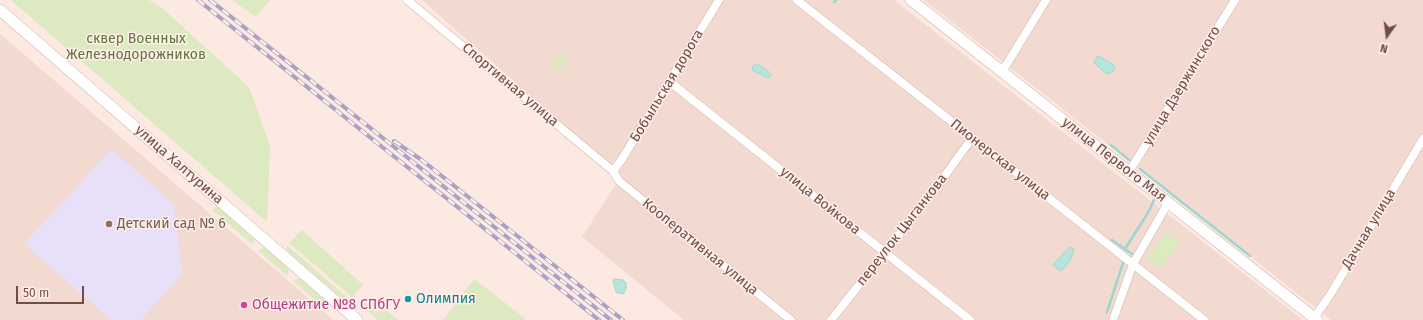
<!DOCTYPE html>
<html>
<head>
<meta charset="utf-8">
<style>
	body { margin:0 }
	#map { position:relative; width:1423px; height:320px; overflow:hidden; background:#fceae2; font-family:"Fira Sans",sans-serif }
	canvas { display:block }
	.north { position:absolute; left:1367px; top:16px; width:40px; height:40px; -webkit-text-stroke:3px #ffefe8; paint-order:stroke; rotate:194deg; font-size:11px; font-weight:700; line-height:16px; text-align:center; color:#734c49 }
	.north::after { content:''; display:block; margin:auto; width:14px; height:18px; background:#734c49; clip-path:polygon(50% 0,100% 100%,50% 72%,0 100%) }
	.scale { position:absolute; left:16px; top:286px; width:68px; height:18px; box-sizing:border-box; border:2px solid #734c49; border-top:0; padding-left:5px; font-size:12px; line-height:14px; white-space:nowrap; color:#734c49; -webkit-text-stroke:3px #ffefe8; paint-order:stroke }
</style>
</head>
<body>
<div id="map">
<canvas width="1423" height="320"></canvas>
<div class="north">N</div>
<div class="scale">50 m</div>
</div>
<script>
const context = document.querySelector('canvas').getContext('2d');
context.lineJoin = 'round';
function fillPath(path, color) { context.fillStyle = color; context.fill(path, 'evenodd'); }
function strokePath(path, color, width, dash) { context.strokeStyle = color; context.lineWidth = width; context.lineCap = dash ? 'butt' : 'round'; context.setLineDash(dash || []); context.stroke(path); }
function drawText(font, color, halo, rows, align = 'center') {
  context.font = font + ' "Fira Sans",sans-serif'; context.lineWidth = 3; context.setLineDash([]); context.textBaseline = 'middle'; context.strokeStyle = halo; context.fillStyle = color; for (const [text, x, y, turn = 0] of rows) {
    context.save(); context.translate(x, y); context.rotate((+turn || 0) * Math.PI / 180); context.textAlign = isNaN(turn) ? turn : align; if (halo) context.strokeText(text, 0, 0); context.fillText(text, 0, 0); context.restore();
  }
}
fillPath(new Path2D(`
	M422 0H894L1303 320H684L582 237 621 176Z
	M924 0H1423V320H1331Z
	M0 34 291 283 333 320H0Z`), '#f3dad1');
fillPath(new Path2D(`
	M111 149 174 204 182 274 141 320H111L24 244Z`), '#e8dff8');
fillPath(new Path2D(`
	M11 0H149L162 8 249 87 270 146 267 222Z
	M232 0H270L256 17Z
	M562 53 568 58V61L559 71 552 64V61Z
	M217 206 254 239 253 245 212 210Z
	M302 230 363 285 352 297 289 243Z
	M1166 232 1181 244 1161 269 1146 258Z
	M287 245 350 300 345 301 286 250Z
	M264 247 289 269 287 276 258 251Z
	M299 278 330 305 329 312 293 281Z
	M474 279 525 318 523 320H443Z
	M361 300 376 311H387L399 320H378L358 302Z`), '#dde9c1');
const water = new Path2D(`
	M1098 56 1114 65 1115 68 1112 72 1107 74 1094 63Z
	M758 64 769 72 771 76 768 78 752 70 753 66Z
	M1070 247 1074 249 1070 261 1061 271 1053 265Z
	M614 279 623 280 626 283V289L623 294 616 292 613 280Z`);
fillPath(water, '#b7e5de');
strokePath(water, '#9ed6cf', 1);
strokePath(new Path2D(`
	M834 2 836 0
	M1111 145 1129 160
	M1140 169 1250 256
	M1112 240 1132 254
	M1125 249 1149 211 1154 200
	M1107 312 1123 263`), '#9ed6cf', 2.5);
const street = new Path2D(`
	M407 0 613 171 619 181 791 320
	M797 0 1204 320
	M1002 72 1046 0
	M670 82 970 320
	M613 171 622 159 719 0
	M1129 172 1235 0
	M1314 318 1330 295 1423 139
	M831 320 936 188 972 138
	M1113 320 1133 264 1168 203`);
const secondary = new Path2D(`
	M911 0 1317 320
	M0 10 357 320`);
strokePath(street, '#cfb2ac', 9);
strokePath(secondary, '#d2b0a9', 12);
strokePath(street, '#fff', 8);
strokePath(secondary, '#fff', 11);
const rail = new Path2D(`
	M198 0 599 320
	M210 0 611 320
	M394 141 423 161 623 320`);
strokePath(rail, '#aaa1c4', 4);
strokePath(rail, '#ffefe8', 2.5, [8]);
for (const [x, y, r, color] of [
	[109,224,4,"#8d6e63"],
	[408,299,4,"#0f9aa8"],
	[244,305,4,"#d1479c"]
]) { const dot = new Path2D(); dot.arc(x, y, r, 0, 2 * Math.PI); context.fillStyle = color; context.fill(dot); strokePath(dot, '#ffefe8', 1.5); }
drawText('14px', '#5e733f', '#ffefe8', [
	["сквер Военных",136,39],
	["Железнодорожников",136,55]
]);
drawText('14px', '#734c49', '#ffefe8', [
	["Спортивная улица",510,85,40],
	["Бобыльская дорога",667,86,-59],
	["улица Дзержинского",1182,86,-59],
	["Пионерская улица",1000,160,38],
	["улица Первого Мая",1114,160,38],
	["улица Халтурина",179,165,41],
	["улица Войкова",820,201,39],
	["Дачная улица",1369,229,-59],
	["переулок Цыганкова",902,230,-52],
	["Кооперативная улица",700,247,39]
]);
drawText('14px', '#785e54', '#ffefe8', [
	["Детский сад № 6",117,224]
], 'left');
drawText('14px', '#0d838f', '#ffefe8', [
	["Олимпия",416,299]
], 'left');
drawText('14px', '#b23c85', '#ffefe8', [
	["Общежитие №8 СПбГУ",252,305]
], 'left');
</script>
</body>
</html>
